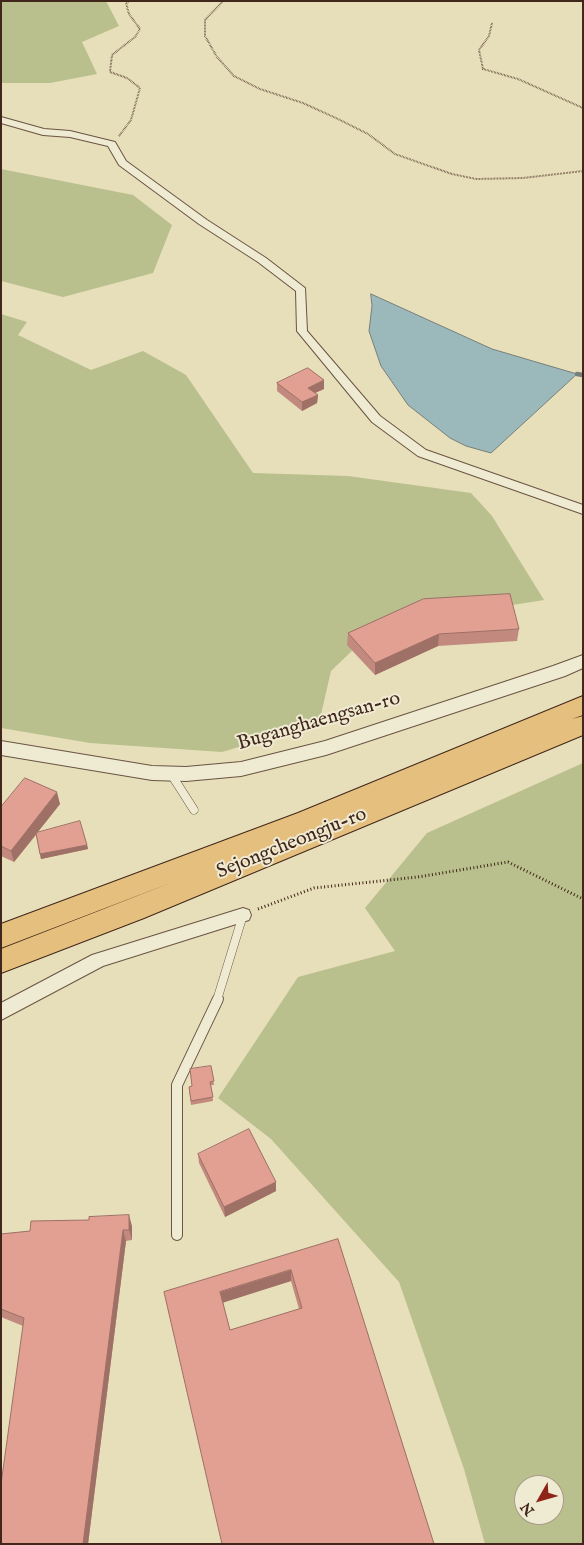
<!DOCTYPE html>
<html>
<head>
<meta charset="utf-8">
<style>
	body { margin:0 }
	#map { position:relative; width:584px; height:1545px; overflow:hidden; background:#e7deba; font-family:"IM FELL English",serif }
	canvas { display:block }
	.frame { position:absolute; inset:0; border:2px solid #41261b; pointer-events:none }
	.north { position:absolute; left:514px; top:1475px; width:50px; height:50px; box-sizing:border-box; background:#efead2; border:1px solid #a99c89; border-radius:50%; rotate:232deg; font-size:14px; font-weight:700; line-height:20px; text-align:center; color:#41261b }
	.north::after { content:''; display:block; margin:auto; width:18px; height:22px; background:#8f2418; clip-path:polygon(50% 0,100% 100%,50% 72%,0 100%) }
</style>
</head>
<body>
<div id="map">
<canvas width="584" height="1545"></canvas>
<div class="frame"></div>
<div class="north">N</div>
</div>
<script>
const context = document.querySelector('canvas').getContext('2d');
context.lineJoin = 'round';
function fillPath(path, color) { context.fillStyle = color; context.fill(path, 'evenodd'); }
function strokePath(path, color, width, dash) { context.strokeStyle = color; context.lineWidth = width; context.lineCap = dash ? 'butt' : 'round'; context.setLineDash(dash || []); context.stroke(path); }
function drawText(font, color, halo, rows, align = 'center') {
  context.font = font + ' "IM FELL English",serif'; context.lineWidth = 4; context.setLineDash([]); context.textBaseline = 'middle'; context.strokeStyle = halo; context.fillStyle = color; for (const [text, x, y, turn = 0] of rows) {
    context.save(); context.translate(x, y); context.rotate((+turn || 0) * Math.PI / 180); context.textAlign = isNaN(turn) ? turn : align; if (halo) context.strokeText(text, 0, 0); context.fillText(text, 0, 0); context.restore();
  }
}
fillPath(new Path2D(`
	M1 1H106L119 26 82 42 97 74 50 83H1Z
	M1 169 133 195 172 225 153 273 63 297 1 281Z
	M1 314 27 322 18 335 91 370 143 351 186 375 253 473 348 476 471 493 492 516 544 600 468 612 383 621 331 671 319 723 222 752 90 743 1 728Z
	M583 763V1544H485L464 1469 399 1282 271 1139 218 1098 298 977 395 951 365 908 427 833ZM524 1485H554V1515H524Z`), '#b9c08d');
const water = new Path2D(`
	M371 294 492 349 577 374 491 453 466 446 450 438 408 405 381 366 369 331 372 306Z`);
fillPath(water, '#9bb9bb');
strokePath(water, '#777e7b', 1);
strokePath(new Path2D(`
	M577 374 583 375`), '#777e7b', 4.5);
const serviceFar1 = new Path2D(`
	M171 774 194 810
	M217 1000 243 915`);
const service = new Path2D(`
	M177 1235V1085L218 999`);
const minor = new Path2D(`
	M1 117 44 129 70 131 115 142 126 161 207 220 266 258 305 288 307 331 380 416 426 450 583 505V514L418 456 372 422 297 331 296 291 258 262 199 224 119 165 108 146 70 137 43 135 1 123Z
	M243 908 249 910 251 915 249 920 103 966 1 1020V1003L92 955Z`);
const tertiary = new Path2D(`
	M583 655V668L565 676 326 755 241 776 186 781 152 780 1 755V741L152 766 186 767 241 762 325 741 553 666Z`);
const trunk = new Path2D(`
	M583 696V715L572 719 583 716V735L144 918 1 973V949L173 882 1 948V924L298 813Z`);
strokePath(serviceFar1, '#6a5443', 9);
strokePath(service, '#6a5443', 12);
strokePath(minor, '#6a5443', 2);
strokePath(tertiary, '#6a5443', 2);
strokePath(trunk, '#41261b', 2);
strokePath(new Path2D(`
	M223 1 205 20V36L217 57 234 76 260 89 303 103 338 119 368 134 395 154 452 174 476 179 523 178 583 171
	M492 23 489 36 479 50 483 69 518 79 583 108
	M119 136 131 120 140 88 127 78 110 72 112 55 135 37 140 29 129 14 126 3 129 1`), '#41261b', 2, [0.5, 1]);
strokePath(new Path2D(`
	M258 909 314 888 418 877 508 862 583 899`), '#41261b', 3, [1, 2.5]);
strokePath(serviceFar1, '#efead2', 8);
strokePath(service, '#efead2', 10);
fillPath(minor, '#efead2');
fillPath(tertiary, '#efead2');
fillPath(trunk, '#e4bf7d');
fillPath(new Path2D(`
	M277 383 324 389 315 393 318 395 317 403 302 411 277 391Z
	M519 629 517 641 438 646 375 675 347 645 348 633Z
	M60 804 37 833 87 845 88 849 41 859 36 835 14 862 1 856V807Z
	M211 1066 214 1085H211L213 1101 191 1105 189 1087 192 1086Z
	M198 1154 276 1182V1191L225 1217 199 1163Z
	M89 1220 132 1226V1240L126 1241 88 1544H1L23 1326 1 1317V1234L30 1231Z
	M338 1239 434 1544 164 1292ZM291 1281 299 1309 230 1330 223 1302Z`), '#c28a7e');
fillPath(new Path2D(`
	M324 380V389L308 396V388Z
	M318 395 317 403 302 411V402Z
	M439 634 438 646 375 675V663Z
	M57 792 60 804 14 862 11 851Z
	M87 845 88 849 41 859 40 854Z
	M276 1182V1191L225 1217 224 1207Z
	M129 1215 132 1226V1240L129 1230Z
	M123 1230 126 1241 88 1544H83Z
	M291 1270V1281L222 1303 220 1292Z`), '#9e7066');
const building = new Path2D(`
	M308 368 324 380 308 388 318 395 302 402 277 383Z
	M510 594 519 629 439 634 375 663 348 633 423 599Z
	M25 778 57 792 11 851 1 846V807Z
	M80 821 87 845 40 854 36 833Z
	M211 1066 214 1081 210 1082 213 1097 191 1101 189 1087 192 1086 190 1069Z
	M249 1129 276 1182 224 1207 198 1154Z
	M129 1215V1230H123L83 1544H1V1484L24 1318 1 1309V1234L30 1231 31 1221 89 1220V1217Z
	M338 1239 434 1544H222L164 1292ZM291 1270 302 1308 230 1330 220 1292Z`);
fillPath(building, '#e1a092');
strokePath(building, '#9e7066', 1);
drawText('20px', '#41261b', '#efead2', [
	["Buganghaengsan-ro",319,722,-16],
	["Sejongcheongju-ro",292,844,-22]
]);
</script>
</body>
</html>
